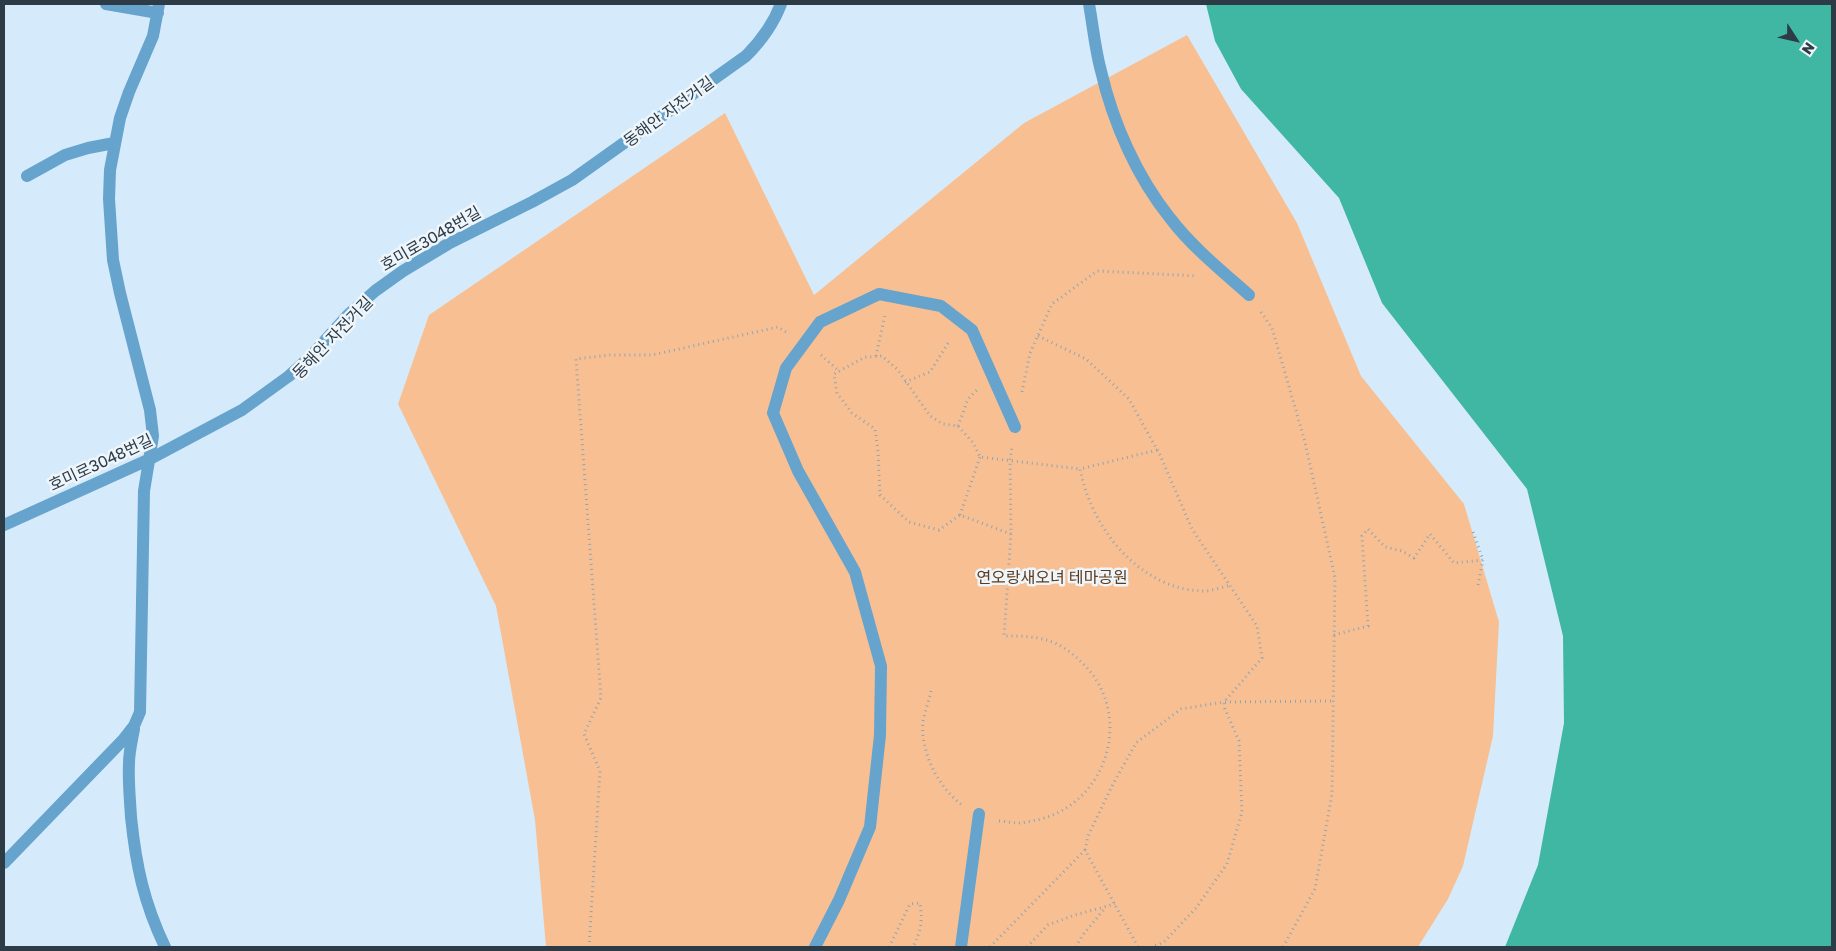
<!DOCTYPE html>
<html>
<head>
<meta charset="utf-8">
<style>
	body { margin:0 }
	#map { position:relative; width:1836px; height:951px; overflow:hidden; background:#d5ebfb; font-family:"Golos Text",sans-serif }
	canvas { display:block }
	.frame { position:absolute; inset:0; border:5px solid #2d3b46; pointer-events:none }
	.north { position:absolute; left:1771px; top:15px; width:50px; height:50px; -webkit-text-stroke:4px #eef5fb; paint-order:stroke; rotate:125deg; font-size:14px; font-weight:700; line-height:20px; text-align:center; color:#2d3b46 }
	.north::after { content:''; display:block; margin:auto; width:18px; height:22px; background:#2d3b46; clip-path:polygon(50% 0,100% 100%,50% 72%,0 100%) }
</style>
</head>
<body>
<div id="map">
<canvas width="1836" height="951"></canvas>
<div class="frame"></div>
<div class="north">N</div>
</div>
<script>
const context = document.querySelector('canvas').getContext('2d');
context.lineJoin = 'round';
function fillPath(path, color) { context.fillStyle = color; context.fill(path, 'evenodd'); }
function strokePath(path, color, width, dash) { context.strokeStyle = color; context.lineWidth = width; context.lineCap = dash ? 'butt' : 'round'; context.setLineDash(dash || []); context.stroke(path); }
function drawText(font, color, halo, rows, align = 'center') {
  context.font = font + ' "Golos Text","Noto Sans KR",sans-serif'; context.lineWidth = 5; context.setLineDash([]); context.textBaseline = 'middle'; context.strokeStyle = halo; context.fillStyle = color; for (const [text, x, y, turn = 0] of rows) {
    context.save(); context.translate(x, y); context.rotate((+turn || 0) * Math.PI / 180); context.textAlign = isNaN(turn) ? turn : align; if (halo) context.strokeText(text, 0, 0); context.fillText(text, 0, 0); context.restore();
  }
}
fillPath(new Path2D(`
	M1187 35 1297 223 1361 376 1464 504 1499 622 1493 736 1463 866 1448 899 1418 947H546L535 820 496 606 398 404 429 315 725 113 814 295 1024 123Z`), '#f8c092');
fillPath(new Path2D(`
	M1206 4H1832V947H1505L1538 865 1564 723 1563 636 1527 489 1382 303 1339 198 1241 89 1215 41Z`), '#40b7a3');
strokePath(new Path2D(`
	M1261 312 1272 328 1305 442 1335 578 1332 794 1315 889 1283 947
	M1038 336 1086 359 1129 399 1160 455 1192 529 1257 626 1262 658 1224 702 1225 709 1239 741 1242 812 1227 864 1196 908 1164 942 1152 947
	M821 355 839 371
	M876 356 885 315
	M905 382 930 372 950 340
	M1022 392 1030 353 1052 304 1097 271 1196 276
	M958 426 968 399 977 390
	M1157 450 1080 469C1091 527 1138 588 1201 591 1210 592 1222 587 1231 585
	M960 515 980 457
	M1011 534 960 515 939 530 909 522 880 495 878 451 875 429 852 413 837 393 834 374 865 357 882 356 898 370 930 416 943 424 958 426 974 444 980 457 1080 469
	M1478 585 1483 560
	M1334 635 1368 626 1362 536 1368 529 1385 547 1402 551 1414 558 1430 534 1454 563 1483 560 1472 529
	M931 691C929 701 925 711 923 721 920 752 938 787 962 805
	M999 821C1006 821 1012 823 1018 823 1024 823 1031 821 1037 820 1104 805 1133 723 1089 670 1080 660 1069 650 1057 644 1040 636 1022 636 1004 636L1011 534 1010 460 1012 447
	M1085 850 1088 836 1113 784 1136 743 1181 709 1224 702 1333 701
	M589 947 600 771 584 734 601 698 576 359 609 355H652L778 327 786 332
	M889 947 910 904 920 903C923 922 921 930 913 947
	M990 947 1085 850 1138 947
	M1027 947 1048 925 1075 915 1115 904
	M1076 947 1082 936 1106 907`), '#91a4b2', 3, [1, 4]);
strokePath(new Path2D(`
	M106 4 158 13
	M1089 4C1093 26 1095 49 1101 71 1113 123 1137 177 1170 218 1192 247 1222 271 1249 295
	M27 176 65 155 88 148 114 143
	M4 525 150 459 242 410 289 376 311 356 348 315 375 291 403 271 448 244 532 202 572 180 746 56C762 40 773 25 781 4
	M134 729C132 740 129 752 129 763 128 781 130 799 131 817 136 866 144 903 165 947
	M4 863 123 740 134 726 140 712 144 491 153 436 150 410 120 293 113 260 109 199 110 170 120 118 129 92 153 36 159 4
	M815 947 839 900 870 827 880 735 881 666 855 572 798 471 773 413 786 368 820 322 879 294 941 306 972 330 1015 427
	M961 947 979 814`), '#66a3cd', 12);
drawText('16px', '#2d3b46', '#eef5fb', [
	["동해안 자전거길",669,112,-36],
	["호미로3048번길",431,239,-30],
	["동해안 자전거길",333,338,-46],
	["호미로3048번길",101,463,-25]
]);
drawText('16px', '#5e3b1d', '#eef5fb', [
	["연오랑새오녀 테마공원",1052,578]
]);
</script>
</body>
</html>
